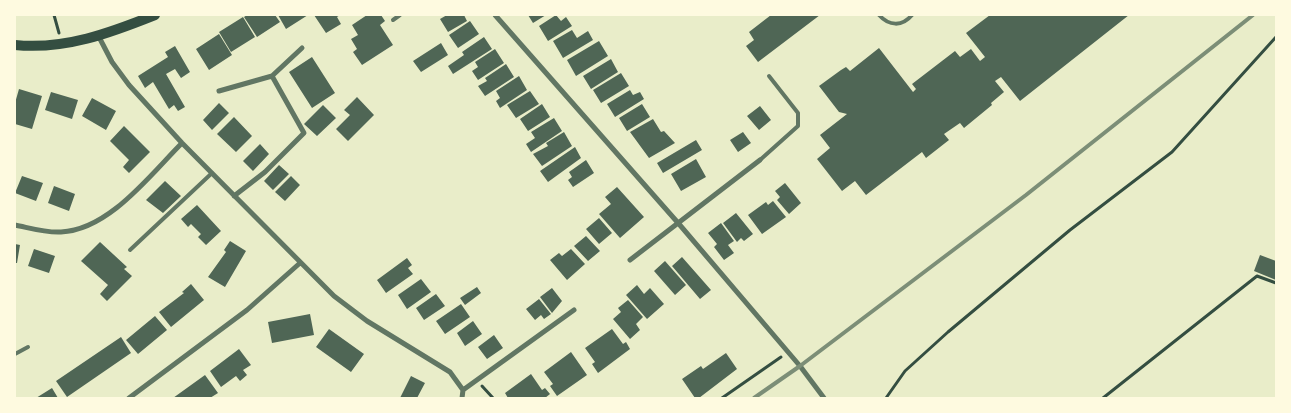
<!DOCTYPE html>
<html>
<head>
<meta charset="utf-8">
<style>
	body { margin:0 }
	#map { position:relative; width:1291px; height:413px; overflow:hidden; background:#e9edc9; font-family:"Titillium Web",sans-serif }
	canvas { display:block }
	.frame { position:absolute; inset:0; border:16px solid #fefae0; pointer-events:none }
</style>
</head>
<body>
<div id="map">
<canvas width="1291" height="413"></canvas>
<div class="frame"></div>
</div>
<script>
const context = document.querySelector('canvas').getContext('2d');
context.lineJoin = 'round';
function fillPath(path, color) { context.fillStyle = color; context.fill(path, 'evenodd'); }
function strokePath(path, color, width, dash) { context.strokeStyle = color; context.lineWidth = width; context.lineCap = dash ? 'butt' : 'round'; context.setLineDash(dash || []); context.stroke(path); }
fillPath(new Path2D(`
	M247 15H275L280 22 257 37 244 17Z
	M278 15H308L286 29Z
	M314 15H340L337 17 341 24 326 33Z
	M367 15H381L385 21 380 25 393 45 362 65 353 52 357 49 351 39 358 35 352 25Z
	M447 15H464L467 21 448 32 440 19Z
	M528 15H546L533 23Z
	M556 15 561 21 566 17 572 26 548 41 539 26Z
	M771 15H820L758 62 746 46 754 40 749 32Z
	M990 15H1129L1020 101 1001 77 995 81 1004 92 991 103 992 105 964 128 960 123 944 134 949 140 926 158 922 152 866 195 855 181 842 191 817 159 830 148 820 135 847 114 839 112 819 86 841 70 846 67 850 71 879 48 913 92 916 89 912 84 955 51 960 57 971 49 980 61 985 57 966 33Z
	M243 17 255 37 231 52 219 32Z
	M470 21 479 34 458 48 449 35Z
	M572 30 577 38 588 31 593 40 563 58 553 41Z
	M219 34 232 55 209 70 196 49Z
	M484 37 492 49 453 74 448 66 464 55 462 52Z
	M599 41 608 56 576 76 567 60Z
	M441 43 448 55 421 72 413 61Z
	M175 46 190 72 181 78 175 69 166 74 185 107 178 111 174 105 169 109 153 82 145 88 138 76 168 57 165 52Z
	M495 49 504 63 478 80 472 71 478 67 475 62Z
	M312 57 335 93 312 108 289 72Z
	M611 59 618 72 591 89 583 76Z
	M506 64 514 77 485 96 478 86 487 81 485 78Z
	M621 73 629 86 601 103 593 90Z
	M519 76 527 90 500 108 496 101 500 98 496 91Z
	M19 89 42 96 32 129 15 124V103Z
	M630 90 633 95 640 92 644 99 615 117 607 104Z
	M530 91 539 104 516 118 507 105Z
	M51 92 78 100 72 119 45 110Z
	M357 97 374 115 348 141 336 129 350 115 344 110Z
	M92 98 116 111 106 130 82 116Z
	M219 103 229 113 212 130 203 120Z
	M542 104 550 117 528 131 520 119Z
	M642 104 650 117 627 131 619 118Z
	M323 105 336 118 317 136 304 124Z
	M760 106 771 120 759 130 747 116Z
	M234 117 252 136 236 152 217 134Z
	M554 118 562 131 531 152 526 144 535 138 531 132Z
	M653 119 661 132 664 131 675 143 649 158 630 132Z
	M124 126 150 152 129 173 123 167 129 160 110 141Z
	M564 132 572 146 542 166 533 154 548 146 546 143Z
	M743 132 751 143 738 152 730 140Z
	M696 140 702 150 663 173 657 163Z
	M260 144 269 154 253 171 243 161Z
	M575 147 581 158 548 182 540 171Z
	M696 159 706 177 681 191 671 174Z
	M586 160 594 173 573 187 568 180 572 177 569 172Z
	M279 165 289 174 273 190 264 181Z
	M22 176 43 183 36 201 15 193Z
	M291 176 300 185 285 201 275 192Z
	M165 181 181 196 163 213 146 200Z
	M785 183 801 203 789 214 777 200 780 197 775 191Z
	M54 186 75 194 69 211 48 203Z
	M617 187 644 217 620 238 599 214 611 204 605 197Z
	M773 201 786 217 762 234 748 215 766 202 768 205Z
	M197 205 221 231 206 245 198 237 201 234 191 224 188 227 181 219Z
	M736 213 753 234 744 241 741 238 737 242 723 223Z
	M599 218 612 233 599 244 586 229Z
	M721 223 734 241 728 245 734 253 724 260 714 247 717 244 708 233Z
	M586 236 600 251 588 261 574 246Z
	M230 241 246 251 225 287 208 277 226 252 224 250Z
	M100 242 127 267 124 269 132 276 107 301 100 294 108 285 81 261Z
	M15 244 20 245 17 263H15Z
	M34 249 55 256 49 273 28 266Z
	M571 249 585 264 567 280 550 260 559 253 562 256Z
	M1260 255 1276 261V280L1254 271Z
	M682 257 711 290 700 299 672 266Z
	M407 258 412 265 408 268 413 274 386 293 377 280Z
	M665 261 686 285 675 295 654 271Z
	M421 279 431 292 407 309 398 295Z
	M191 284 204 300 171 327 159 312 184 293 182 292Z
	M637 285 644 294 650 288 664 304 647 319 626 295Z
	M477 287 481 293 465 305 460 298Z
	M552 288 562 301 552 313 540 297Z
	M436 294 445 306 424 320 416 308Z
	M539 299 551 314 544 319 541 315 535 320 526 309Z
	M628 300 643 317 636 324 640 330 630 339 613 319 621 312 618 308Z
	M461 304 470 317 445 334 436 321Z
	M310 314 314 335 272 343 268 322Z
	M155 316 167 330 138 354 126 340Z
	M473 321 482 334 465 346 457 333Z
	M329 329 364 354 351 372 316 347Z
	M612 329 623 344 626 342 630 349 598 373 592 364 595 362 585 348Z
	M494 335 503 348 487 359 478 347Z
	M121 337 131 353 67 397 56 381Z
	M239 349 251 365 243 370 247 375 240 381 236 376 221 387 210 371Z
	M571 352 587 375 557 396 550 386 553 384 544 372Z
	M726 353 737 369 699 398H695L682 379 701 366 703 369Z
	M531 374 542 390 545 388 550 394 545 398H508L505 393Z
	M205 375 218 393 210 398H173Z
	M411 376 425 383 417 398H400Z
	M52 388 58 398H36Z`), '#4f6655');
strokePath(new Path2D(`
	M54 15 59 33
	M482 386 493 398
	M722 398 781 357
	M886 398 905 371 948 332 1070 230 1172 152 1276 37
	M1103 398 1257 276 1276 283`), '#344e41', 3);
strokePath(new Path2D(`
	M879 15C889 26 902 27 912 15
	M393 20 400 15
	M760 160 798 126V113L769 76
	M130 250 212 173
	M15 354 28 347`), '#617663', 4);
strokePath(new Path2D(`
	M495 15 679 224 800 366 824 398
	M99 37 112 62 129 85 182 143 334 296 367 321 450 372 463 390
	M272 76 302 48
	M219 91 272 76 304 133 265 172 234 196
	M15 225C30 228 46 233 61 232 109 230 150 175 182 143
	M630 260 760 160
	M129 398 247 310 300 263
	M462 398 463 390 574 310`), '#617663', 5);
strokePath(new Path2D(`
	M15 45C65 50 110 33 155 15`), '#344e41', 10);
strokePath(new Path2D(`
	M754 398 800 366 1026 195 1253 15`), '#7c8e77', 4);
</script>
</body>
</html>
